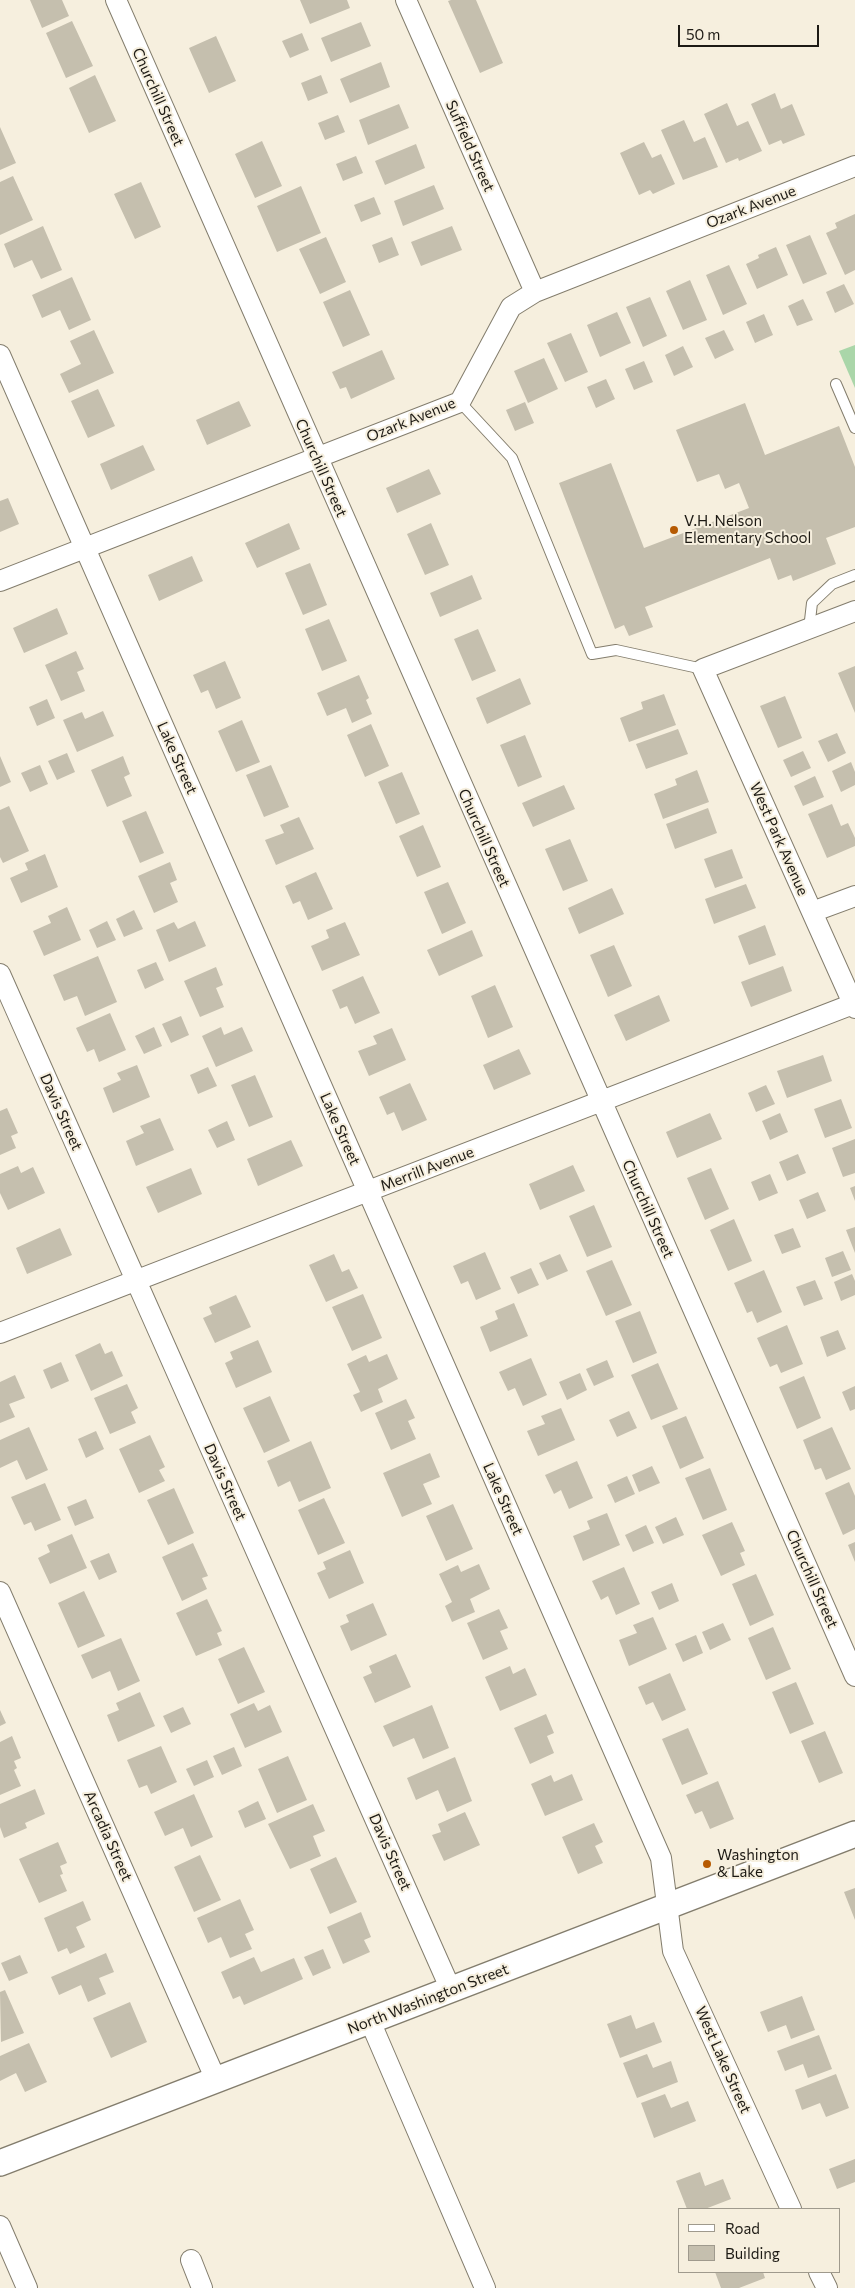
<!DOCTYPE html>
<html>
<head>
<meta charset="utf-8">
<style>
	body { margin:0 }
	#map { position:relative; width:855px; height:2288px; overflow:hidden; background:#f6efde; font-family:Commissioner,sans-serif }
	canvas { display:block }
	.legend { position:absolute; left:678px; top:2208px; width:162px; height:65px; box-sizing:border-box; background:#f6efde; border:1px solid #9f9a8d; margin:0; padding:6px 9px; list-style:none; font-size:15px; color:#1d1a14 }
	.legend li { display:flex; align-items:center; gap:10px; height:25px }
	.legend b { width:25px; border:1px solid #9f9a8d }
	.scale { position:absolute; left:678px; top:25px; width:141px; height:22px; box-sizing:border-box; border:2px solid #1d1a14; border-top:0; padding-left:6px; font-size:15px; line-height:18px; white-space:nowrap; color:#1d1a14; -webkit-text-stroke:4px #f6efde; paint-order:stroke }
</style>
</head>
<body>
<div id="map">
<canvas width="855" height="2288"></canvas>
<ul class="legend">
<li><b style="height:6px;background:#fff"></b>Road</li>
<li><b style="height:14px;background:#c5bfae"></b>Building</li>
</ul>
<div class="scale">50 m</div>
</div>
<script>
const context = document.querySelector('canvas').getContext('2d');
context.lineJoin = 'round';
function fillPath(path, color) { context.fillStyle = color; context.fill(path, 'evenodd'); }
function strokePath(path, color, width, dash) { context.strokeStyle = color; context.lineWidth = width; context.lineCap = dash ? 'butt' : 'round'; context.setLineDash(dash || []); context.stroke(path); }
function drawText(font, color, halo, rows, align = 'center') {
  context.font = font + ' Commissioner,sans-serif'; context.lineWidth = 4; context.setLineDash([]); context.textBaseline = 'middle'; context.strokeStyle = halo; context.fillStyle = color; for (const [text, x, y, turn = 0] of rows) {
    context.save(); context.translate(x, y); context.rotate((+turn || 0) * Math.PI / 180); context.textAlign = isNaN(turn) ? turn : align; if (halo) context.strokeText(text, 0, 0); context.fillText(text, 0, 0); context.restore();
  }
}
fillPath(new Path2D(`
	M855 345V388L839 351Z`), '#aad6a9');
fillPath(new Path2D(`
	M30 0H62L69 16 42 28Z
	M300 0H347L350 8 310 24Z
	M451 0H476L503 63 480 73 448 1Z
	M72 21 93 66 66 78 46 33Z
	M361 22 371 46 331 62 321 38Z
	M302 33 309 50 290 58 282 41Z
	M216 36 236 81 209 93 189 48Z
	M381 62 390 87 350 103 340 79Z
	M95 75 116 121 89 133 69 88Z
	M321 75 328 93 308 101 301 83Z
	M775 93 781 109 792 104 805 135 783 144 781 140 769 145 751 104Z
	M727 103 737 126 748 121 762 151 739 161 738 158 726 163 704 114Z
	M399 104 409 128 368 145 359 120Z
	M338 115 345 132 325 140 318 123Z
	M684 120 694 142 705 137 718 167 683 180 661 130Z
	M0 127 16 163 0 170Z
	M262 141 282 186 255 198 235 154Z
	M644 142 652 158 661 154 675 184 653 194 650 190 639 195 620 153Z
	M416 144 425 168 385 185 375 161Z
	M356 156 363 173 343 181 336 164Z
	M13 176 33 220 0 235V182Z
	M141 182 161 227 135 239 114 194Z
	M434 185 444 209 403 226 394 201Z
	M301 186 321 233 277 252 257 206Z
	M374 197 381 214 361 222 354 205Z
	M855 214V270L845 275 826 233 837 228 835 223Z
	M43 226 62 270 41 279 32 260 14 268 4 244Z
	M452 226 462 250 421 266 411 242Z
	M810 235 827 274 803 284 786 245Z
	M326 237 346 282 320 294 299 249Z
	M392 237 399 255 379 263 372 245Z
	M776 247 788 275 757 289 746 264 759 258 758 255Z
	M729 265 747 304 723 315 706 275Z
	M72 277 91 320 69 330 60 310 42 318 32 295Z
	M690 280 707 320 683 330 666 291Z
	M844 284 854 304 835 313 826 292Z
	M350 290 370 335 343 347 323 302Z
	M650 297 667 336 643 347 626 307Z
	M803 299 813 320 797 326 788 306Z
	M617 312 631 343 600 357 587 325Z
	M764 314 773 335 755 343 746 322Z
	M94 330 114 373 69 393 60 374 81 364 70 341Z
	M724 330 734 350 715 359 705 338Z
	M571 333 588 372 565 382 547 343Z
	M683 346 693 367 674 376 665 355Z
	M382 350 395 379 351 399 346 387 340 389 332 372Z
	M544 358 558 389 528 403 514 371Z
	M644 361 653 382 634 390 625 369Z
	M606 379 615 399 596 408 587 387Z
	M98 389 115 426 88 438 71 401Z
	M239 401 251 426 207 445 196 420Z
	M525 402 534 423 515 431 506 410Z
	M745 403 765 455 839 426 855 467V527L826 538 836 564 793 581 791 575 778 580 770 558 645 607 653 627 629 636 624 625 615 629 559 483 611 463 644 548 749 508 739 483 725 489 719 474 697 482 676 430Z
	M143 445 155 470 111 490 100 464Z
	M429 469 441 494 397 513 386 488Z
	M8 498 19 524 0 532V501Z
	M289 523 300 549 257 568 245 543Z
	M431 523 449 565 425 575 407 534Z
	M192 556 203 581 159 601 148 575Z
	M310 563 327 605 303 615 285 573Z
	M472 575 482 599 440 617 430 593Z
	M57 608 68 634 24 653 13 628Z
	M329 619 347 661 322 671 305 629Z
	M478 629 496 671 472 681 454 639Z
	M76 651 84 669 77 672 85 691 61 701 45 665Z
	M225 661 241 698 216 709 208 690 201 693 193 675Z
	M855 666V713L838 673Z
	M359 675 369 698 366 700 372 714 352 723 346 708 327 716 317 693Z
	M520 678 531 704 487 724 476 698Z
	M664 694 676 725 629 742 620 718 643 709 641 702Z
	M785 696 802 738 778 748 760 706Z
	M47 699 55 718 37 726 29 707Z
	M103 711 114 736 77 752 63 720 82 712 85 719Z
	M242 720 260 762 236 772 218 731Z
	M371 724 389 766 365 777 347 735Z
	M678 729 688 754 646 769 636 744Z
	M837 733 846 753 828 762 818 741Z
	M525 735 542 777 518 787 500 745Z
	M803 751 811 768 791 777 783 760Z
	M67 753 75 772 57 780 48 761Z
	M0 756 11 782 0 787Z
	M123 756 130 774 124 777 132 796 107 807 91 770Z
	M851 762 855 772V785L841 792 832 771Z
	M40 765 48 784 30 792 21 773Z
	M271 765 289 807 264 817 246 775Z
	M697 770 709 802 663 819 654 794 677 785 675 779Z
	M402 772 420 814 396 824 378 782Z
	M815 776 824 797 803 806 794 786Z
	M564 785 575 809 533 827 522 803Z
	M832 804 841 826 848 823 855 838V846L827 858 808 814Z
	M9 806 29 851 3 863 0 857V810Z
	M708 808 717 833 675 849 666 824Z
	M146 811 164 853 140 863 122 821Z
	M299 817 314 849 276 865 265 840 284 833 280 825Z
	M423 825 441 867 417 877 399 836Z
	M570 839 588 881 563 891 545 849Z
	M732 849 743 878 715 888 704 859Z
	M45 854 58 887 21 903 10 878 28 870 25 863Z
	M170 862 177 880 170 883 178 902 154 913 138 876Z
	M316 872 333 909 308 920 300 901 293 904 285 886Z
	M448 882 466 923 442 934 424 892Z
	M746 884 756 908 714 924 705 899Z
	M612 888 624 914 579 934 568 908Z
	M67 907 81 940 44 956 33 931 51 923 48 916Z
	M134 910 143 929 124 937 116 919Z
	M107 921 116 940 97 948 89 930Z
	M195 921 206 946 169 962 156 930 174 922 178 929Z
	M345 922 360 955 322 971 311 946 329 938 326 930Z
	M765 925 776 955 749 965 738 936Z
	M472 930 483 956 439 976 427 950Z
	M614 945 632 986 608 997 590 955Z
	M98 956 117 1002 85 1016 77 996 64 1001 53 975Z
	M156 962 164 980 145 989 137 970Z
	M783 966 792 991 751 1007 741 982Z
	M216 967 223 985 216 988 224 1007 200 1017 184 981Z
	M363 976 380 1013 355 1024 347 1006 340 1009 332 990Z
	M495 985 513 1027 488 1038 471 996Z
	M659 995 670 1021 626 1041 614 1015Z
	M110 1013 126 1050 99 1062 94 1049 87 1052 76 1028Z
	M181 1016 189 1035 171 1043 162 1024Z
	M154 1027 162 1046 144 1054 135 1036Z
	M221 1027 224 1035 242 1027 253 1051 216 1067 202 1036Z
	M392 1028 406 1060 369 1076 358 1051 377 1044 373 1036Z
	M519 1049 531 1074 494 1090 483 1065Z
	M823 1055 832 1081 787 1098 777 1071Z
	M137 1065 150 1097 113 1113 103 1088 121 1080 117 1073Z
	M208 1067 217 1086 198 1094 190 1075Z
	M255 1075 273 1117 249 1127 231 1085Z
	M410 1083 427 1120 402 1131 394 1112 387 1115 379 1097Z
	M766 1085 775 1104 756 1112 748 1093Z
	M841 1099 852 1128 825 1138 814 1109Z
	M7 1108 18 1133 11 1136 16 1148 0 1155V1111Z
	M710 1113 722 1139 677 1158 666 1132Z
	M780 1113 788 1132 770 1140 762 1121Z
	M160 1118 174 1150 136 1166 126 1141 144 1133 140 1126Z
	M227 1121 235 1140 217 1148 208 1130Z
	M855 1139V1173L843 1177 832 1148Z
	M291 1140 303 1166 258 1186 247 1159Z
	M798 1154 806 1173 787 1181 779 1162Z
	M573 1165 585 1191 540 1210 529 1184Z
	M18 1166 21 1173 33 1167 45 1193 8 1210 0 1193V1174Z
	M191 1168 202 1194 158 1213 146 1187Z
	M711 1168 729 1209 705 1220 687 1178Z
	M770 1174 778 1193 759 1201 751 1182Z
	M855 1186V1201L850 1188Z
	M818 1192 826 1211 807 1219 799 1200Z
	M594 1205 612 1247 587 1257 569 1216Z
	M734 1219 752 1261 728 1271 710 1230Z
	M855 1227V1253L846 1230Z
	M60 1228 72 1255 27 1274 16 1248Z
	M793 1228 801 1247 782 1254 774 1235Z
	M843 1251 851 1270 832 1277 825 1258Z
	M485 1252 501 1289 476 1300 468 1281 461 1284 453 1266Z
	M334 1254 342 1272 349 1269 358 1288 326 1302 309 1265Z
	M560 1254 568 1271 547 1280 539 1263Z
	M612 1260 632 1305 606 1316 586 1271Z
	M531 1268 539 1285 518 1294 510 1277Z
	M764 1270 782 1312 757 1323 752 1311 747 1313 734 1283Z
	M852 1274 855 1281V1295L841 1301 834 1282Z
	M815 1280 823 1299 804 1306 796 1287Z
	M363 1294 382 1338 352 1351 332 1307Z
	M236 1295 251 1327 215 1343 203 1318 212 1314 209 1307Z
	M514 1303 528 1336 490 1352 480 1327 498 1319 495 1311Z
	M640 1311 657 1353 633 1363 615 1321Z
	M787 1325 803 1364 781 1373 777 1364 770 1367 757 1338Z
	M838 1330 846 1349 827 1357 820 1337Z
	M258 1340 272 1372 236 1388 225 1363 233 1359 230 1352Z
	M100 1343 105 1354 112 1351 123 1376 91 1391 75 1355Z
	M387 1354 398 1379 378 1389 383 1402 361 1412 353 1395 360 1392 347 1364 366 1355 369 1362Z
	M531 1358 547 1395 523 1406 515 1388 508 1391 499 1372Z
	M607 1360 614 1377 594 1386 586 1369Z
	M61 1362 69 1381 51 1389 43 1370Z
	M658 1363 678 1409 651 1420 631 1375Z
	M580 1373 587 1390 567 1400 559 1382Z
	M15 1375 25 1398 9 1404 15 1417 0 1423V1382Z
	M804 1376 821 1418 797 1429 779 1387Z
	M127 1384 138 1408 131 1412 136 1423 110 1434 94 1398Z
	M855 1386V1409L850 1411 842 1392Z
	M270 1396 290 1441 264 1453 243 1408Z
	M406 1399 415 1418 408 1421 416 1439 391 1450 375 1413Z
	M561 1408 575 1440 538 1456 527 1431 545 1424 541 1416Z
	M629 1411 637 1428 617 1437 609 1420Z
	M686 1416 704 1458 680 1469 662 1426Z
	M29 1427 48 1470 26 1480 17 1460 0 1468V1440Z
	M832 1427 851 1469 826 1480 821 1468 815 1470 803 1440Z
	M96 1431 104 1449 86 1458 78 1439Z
	M150 1435 165 1467 159 1470 165 1481 139 1493 119 1449Z
	M311 1441 331 1488 299 1502 290 1481 278 1487 267 1461Z
	M430 1453 440 1477 423 1484 432 1504 402 1517 383 1473Z
	M577 1461 593 1498 569 1509 561 1490 554 1494 545 1475Z
	M652 1466 660 1483 639 1492 632 1475Z
	M710 1468 727 1510 703 1520 685 1478Z
	M627 1476 635 1494 615 1503 607 1485Z
	M849 1482 855 1496V1529L843 1535 825 1493Z
	M45 1483 61 1520 35 1531 31 1522 24 1525 11 1497Z
	M174 1488 194 1533 168 1545 147 1500Z
	M324 1498 345 1543 318 1555 298 1510Z
	M86 1499 94 1518 75 1526 67 1507Z
	M453 1504 473 1549 446 1561 426 1516Z
	M607 1513 620 1545 583 1561 573 1536 590 1529 587 1521Z
	M676 1517 684 1535 663 1544 655 1527Z
	M732 1522 745 1551 740 1553 745 1565 721 1576 702 1535Z
	M646 1525 654 1543 633 1552 625 1535Z
	M72 1534 87 1568 50 1584 38 1558 50 1552 47 1545Z
	M855 1542V1562L848 1545Z
	M193 1543 208 1576 202 1578 207 1589 182 1601 162 1557Z
	M350 1550 364 1583 329 1599 317 1573 326 1569 323 1562Z
	M109 1553 117 1572 99 1580 90 1561Z
	M479 1564 490 1589 470 1599 475 1612 452 1622 445 1606 452 1602 439 1574 458 1565 461 1572Z
	M624 1567 640 1604 616 1615 608 1596 601 1600 592 1581Z
	M756 1574 774 1615 750 1626 732 1584Z
	M672 1583 679 1601 659 1610 651 1592Z
	M84 1591 105 1636 78 1648 58 1603Z
	M207 1599 222 1631 217 1633 222 1645 196 1656 176 1613Z
	M373 1603 387 1635 351 1651 340 1626 349 1622 346 1615Z
	M499 1609 508 1628 500 1631 508 1649 483 1660 467 1623Z
	M653 1617 667 1649 629 1666 619 1640 637 1633 633 1625Z
	M723 1623 731 1640 710 1650 702 1632Z
	M773 1627 791 1669 766 1680 748 1638Z
	M696 1635 703 1653 683 1662 675 1644Z
	M121 1638 140 1681 118 1691 110 1671 92 1679 81 1655Z
	M244 1647 265 1692 238 1704 218 1659Z
	M396 1654 411 1687 375 1703 363 1677 372 1673 369 1666Z
	M510 1666 513 1674 525 1668 537 1695 500 1711 485 1677Z
	M670 1673 686 1710 662 1721 653 1702 646 1705 638 1687Z
	M796 1682 814 1724 790 1734 772 1692Z
	M140 1692 155 1726 118 1742 107 1715 119 1710 116 1703Z
	M254 1703 258 1711 270 1705 282 1732 245 1748 230 1714Z
	M432 1705 449 1748 423 1759 414 1738 393 1747 383 1726Z
	M183 1707 191 1724 171 1733 163 1716Z
	M0 1710 6 1723 0 1726Z
	M546 1714 554 1733 547 1736 554 1753 530 1764 514 1728Z
	M688 1728 708 1774 682 1785 662 1739Z
	M825 1731 843 1773 819 1783 801 1741Z
	M12 1736 21 1758 14 1761 17 1768 14 1770 21 1786 0 1795V1742Z
	M161 1746 177 1782 151 1794 147 1785 139 1788 127 1760Z
	M234 1747 242 1766 222 1775 213 1756Z
	M288 1756 307 1800 277 1813 258 1769Z
	M455 1757 472 1801 447 1812 438 1790 416 1800 407 1778Z
	M207 1760 214 1777 194 1786 186 1769Z
	M572 1774 583 1800 545 1816 531 1784 551 1775 554 1782Z
	M718 1781 734 1819 710 1829 702 1811 695 1814 686 1795Z
	M35 1789 45 1814 25 1823 27 1828 4 1838 0 1827V1804Z
	M194 1794 213 1837 191 1847 183 1828 165 1836 154 1812Z
	M258 1801 266 1819 245 1828 238 1811Z
	M313 1804 325 1831 313 1836 321 1856 290 1869 268 1824Z
	M465 1812 480 1845 444 1861 432 1835 441 1832 438 1824Z
	M594 1823 603 1842 595 1846 603 1863 578 1874 562 1837Z
	M58 1842 67 1863 60 1866 63 1874 60 1875 67 1891 39 1903 19 1859Z
	M200 1855 221 1900 194 1912 174 1867Z
	M336 1857 357 1902 330 1914 310 1869Z
	M855 1888V1920L844 1892Z
	M240 1899 254 1930 245 1934 252 1949 230 1958 221 1937 208 1943 197 1918Z
	M83 1901 91 1920 76 1927 85 1947 70 1954 67 1948 58 1952 44 1918Z
	M361 1912 371 1937 364 1940 370 1952 343 1964 327 1927Z
	M323 1949 331 1968 313 1976 304 1957Z
	M106 1953 114 1972 99 1978 106 1994 88 2002 81 1985 59 1995 51 1977Z
	M20 1955 28 1973 9 1981 1 1963Z
	M254 1957 261 1972 294 1958 303 1979 244 2005 240 1996 233 1999 221 1972Z
	M5 1990 24 2033 1 2042 0 1992Z
	M802 1996 815 2030 791 2039 786 2025 768 2032 760 2012Z
	M130 2002 147 2042 111 2058 93 2018Z
	M631 2015 636 2029 654 2022 662 2042 620 2058 607 2024Z
	M819 2035 832 2069 808 2078 803 2064 785 2071 777 2051Z
	M29 2043 47 2082 25 2092 16 2073 0 2081V2056Z
	M647 2054 653 2068 671 2061 678 2082 637 2098 623 2063Z
	M836 2074 849 2108 826 2117 820 2103 802 2110 795 2090Z
	M665 2094 671 2108 688 2101 696 2121 654 2138 641 2103Z
	M855 2159V2182L837 2189 829 2169Z
	M700 2172 705 2186 723 2179 731 2199 705 2209H687L676 2181Z
	M715 2272H763L765 2278 739 2288H721Z`), '#c5bfae');
const service = new Path2D(`
	M836 384 855 428
	M460 402 512 458 592 654 616 650 703 669
	M809 629 812 603 832 584 855 575`);
const minor = new Path2D(`
	M116 0 855 1676
	M406 0 535 292
	M0 355 661 1858 673 1951 791 2209
	M0 581 460 402 511 307 535 292 855 166
	M855 611 703 669 855 1008
	M812 912 855 896
	M0 974 451 1990
	M0 1333 853 1004
	M0 1592 216 2080
	M370 2021 485 2288
	M0 2226 27 2288
	M191 2260 202 2288
	M819 2272 827 2288`);
const tertiary = new Path2D(`
	M0 2163 855 1834`);
strokePath(service, '#837d6d', 12);
strokePath(minor, '#837d6d', 22);
strokePath(tertiary, '#837d6d', 28);
strokePath(service, '#fff', 10);
strokePath(minor, '#fff', 20);
strokePath(tertiary, '#fff', 25);
for (const [x, y, r, color] of [
	[674,530,5,"#b65a01"],
	[707,1864,5,"#b65a01"]
]) { const dot = new Path2D(); dot.arc(x, y, r, 0, 2 * Math.PI); context.fillStyle = color; context.fill(dot); strokePath(dot, '#f6efde', 2); }
drawText('15px', '#1d1a14', '#f6efde', [
	["Churchill Street",158,97,66],
	["Suffield Street",470,146,66],
	["Ozark Avenue",751,207,-21],
	["Ozark Avenue",411,420,-22],
	["Churchill Street",321,468,66],
	["Lake Street",177,758,66],
	["Churchill Street",484,838,66],
	["West Park Avenue",779,839,66],
	["Davis Street",61,1112,66],
	["Lake Street",340,1129,66],
	["Merrill Avenue",427,1169,-21],
	["Churchill Street",648,1209,66],
	["Davis Street",225,1482,66],
	["Lake Street",503,1499,66],
	["Churchill Street",812,1579,66],
	["Arcadia Street",108,1836,66],
	["Davis Street",390,1852,66],
	["North Washington Street",428,1999,-21],
	["West Lake Street",723,2060,66]
]);
drawText('15px', '#1d1a14', '#f6efde', [
	["V.H. Nelson",684,521],
	["Elementary School",684,538],
	["Washington",717,1855],
	["& Lake",717,1872]
], 'left');
</script>
</body>
</html>
